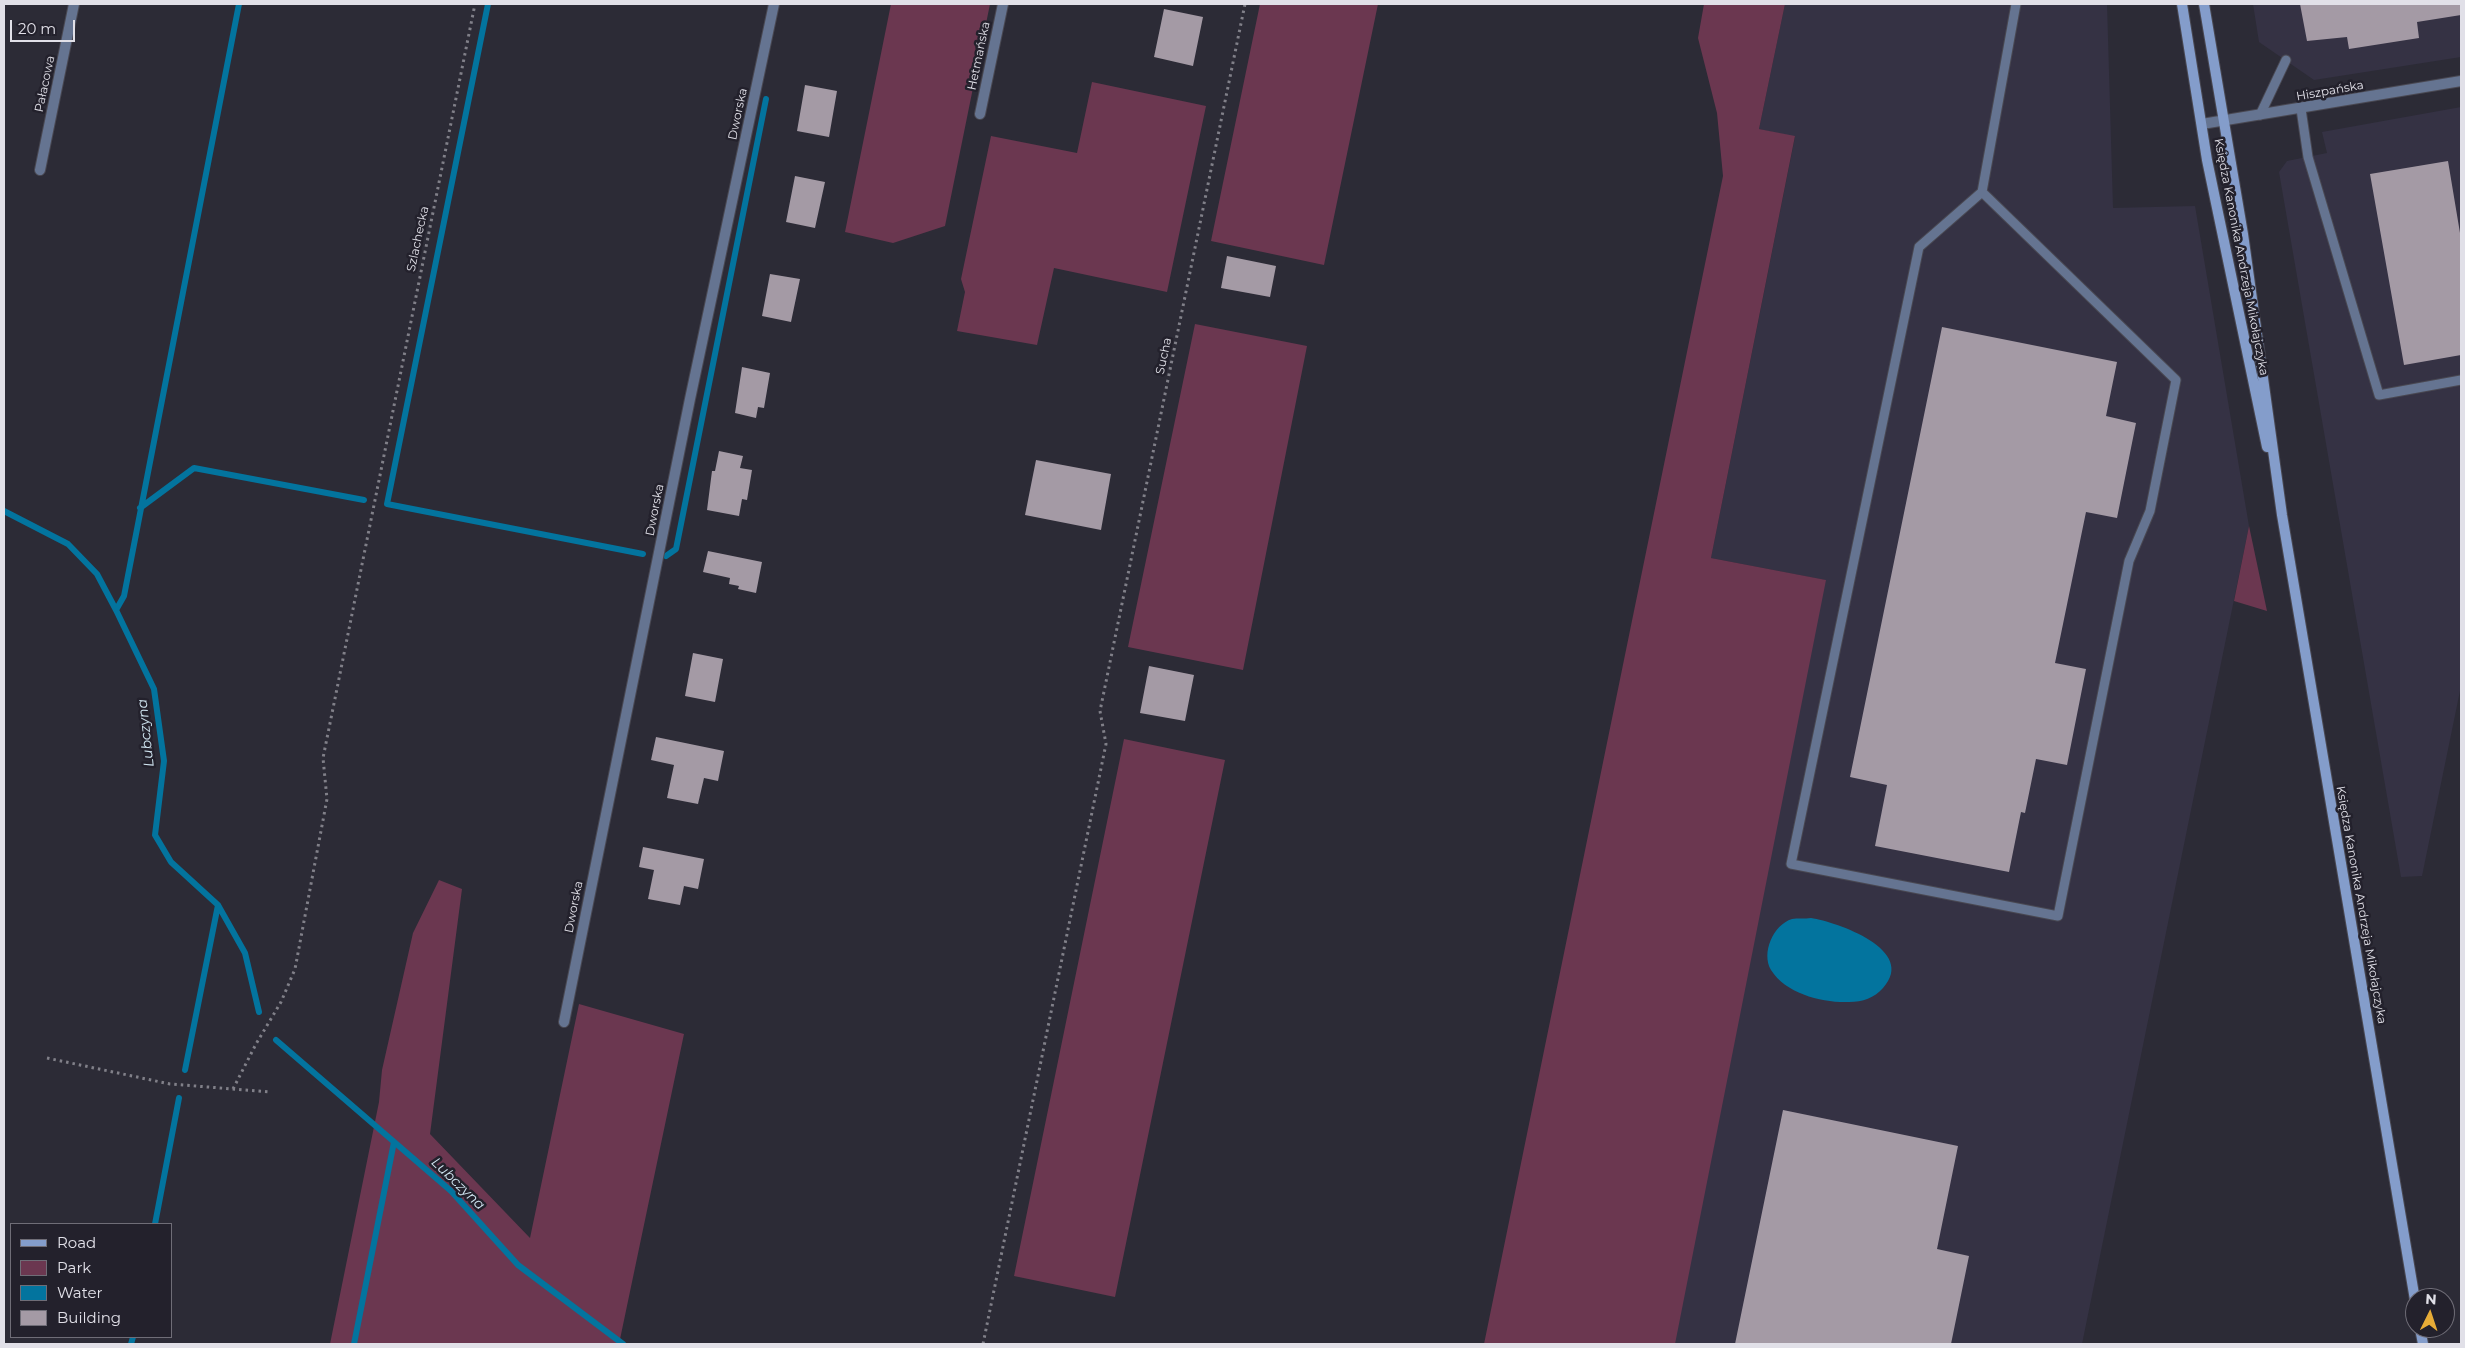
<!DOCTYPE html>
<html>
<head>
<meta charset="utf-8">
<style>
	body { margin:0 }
	#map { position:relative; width:2465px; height:1348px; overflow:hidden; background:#2c2b36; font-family:Montserrat,sans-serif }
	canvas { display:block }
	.frame { position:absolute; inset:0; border:5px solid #e1e0e8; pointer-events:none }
	.legend { position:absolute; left:10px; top:1223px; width:162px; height:115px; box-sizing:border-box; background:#23212c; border:1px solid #6f6d77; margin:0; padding:6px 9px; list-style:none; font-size:15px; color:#e1e0e8 }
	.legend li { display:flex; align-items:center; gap:10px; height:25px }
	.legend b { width:25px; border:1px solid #6f6d77 }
	.north { position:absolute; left:2405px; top:1288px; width:50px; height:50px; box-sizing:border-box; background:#23212c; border:1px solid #6f6d77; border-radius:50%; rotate:4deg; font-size:14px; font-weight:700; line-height:20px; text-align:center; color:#e1e0e8 }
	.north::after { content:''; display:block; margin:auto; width:18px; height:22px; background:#e7ac37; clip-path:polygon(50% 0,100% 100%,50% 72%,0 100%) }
	.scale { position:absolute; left:10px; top:20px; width:65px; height:22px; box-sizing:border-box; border:2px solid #e1e0e8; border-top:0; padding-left:6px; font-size:15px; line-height:18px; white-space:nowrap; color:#e1e0e8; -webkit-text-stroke:4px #23212c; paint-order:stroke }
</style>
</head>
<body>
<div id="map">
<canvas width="2465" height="1348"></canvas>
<div class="frame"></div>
<ul class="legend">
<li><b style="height:6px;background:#849dcb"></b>Road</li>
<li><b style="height:14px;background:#6b3750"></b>Park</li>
<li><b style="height:14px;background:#03749e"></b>Water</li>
<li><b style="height:14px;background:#a49aa5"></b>Building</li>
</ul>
<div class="north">N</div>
<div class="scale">20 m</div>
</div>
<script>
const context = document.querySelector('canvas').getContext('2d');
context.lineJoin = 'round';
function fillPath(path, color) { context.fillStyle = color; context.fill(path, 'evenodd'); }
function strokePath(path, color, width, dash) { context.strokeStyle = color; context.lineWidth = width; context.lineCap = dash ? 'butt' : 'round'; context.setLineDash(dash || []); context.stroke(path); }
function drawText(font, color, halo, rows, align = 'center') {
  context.font = font + ' Montserrat,sans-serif'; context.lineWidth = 5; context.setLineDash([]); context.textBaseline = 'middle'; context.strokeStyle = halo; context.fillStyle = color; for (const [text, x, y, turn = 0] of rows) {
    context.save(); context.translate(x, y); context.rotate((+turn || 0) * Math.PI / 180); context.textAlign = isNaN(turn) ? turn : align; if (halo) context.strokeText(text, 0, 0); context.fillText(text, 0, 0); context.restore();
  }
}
fillPath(new Path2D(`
	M1785 4H2107L2113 208 2195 206 2249 526 2082 1344H1671L1825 580 1711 558 1795 137 1759 129Z
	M2253 4H2461V57L2314 80 2259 42Z
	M2461 107V686L2422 876 2401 877 2279 172 2287 161 2327 153 2322 132Z`), '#353244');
fillPath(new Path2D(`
	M891 4H990L945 226 893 243 845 232Z
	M1260 4H1378L1324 265 1211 241Z
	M1704 4H1785L1759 129 1795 136 1711 558 1826 580 1675 1344H1484L1723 176 1717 113 1698 38Z
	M1092 82 1206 106 1167 292 1054 268 1037 345 957 331 965 292 961 279 991 136 1077 153Z
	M1195 324 1307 346 1243 670 1128 647Z
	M2249 526 2267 611 2234 601Z
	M1124 739 1225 760 1115 1297 1014 1276Z
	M439 880 462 889 430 1134 530 1238 579 1004 684 1034 619 1344H330L379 1102 382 1070 413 933Z`), '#6b3750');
fillPath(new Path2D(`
	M1811 918C1837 922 1918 950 1883 988 1874 998 1863 1002 1849 1002 1823 1003 1786 994 1771 970 1761 953 1773 925 1792 919 1797 918 1805 919 1811 918Z`), '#03749e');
strokePath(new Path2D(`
	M488 4 387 504 643 554
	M140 508 194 468 364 500
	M4 511 68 544 97 574 116 610 154 689 164 761 155 835 171 862 218 905 245 953 259 1012
	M666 556 676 549 766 99
	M116 610 124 596 239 4
	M276 1040 451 1191 518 1265 623 1344
	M185 1070 218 905
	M155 1224 179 1098
	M131 1344 133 1337
	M354 1344 394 1142`), '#03749e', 6);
fillPath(new Path2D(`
	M2300 4H2461V15L2417 22 2419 38 2349 49 2347 37 2307 41Z
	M1164 9 1203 17 1193 66 1154 57Z
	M805 85 837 91 829 137 797 131Z
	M2448 161 2461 239V355L2404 365 2370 174Z
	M795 176 825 182 815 228 786 222Z
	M1227 256 1276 266 1270 297 1221 288Z
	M770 274 800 279 791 322 762 316Z
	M1942 327 2117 362 2106 416 2136 423 2117 518 2086 512 2055 663 2086 669 2067 765 2036 759 2025 813 2021 812 2009 872 1875 846 1887 785 1850 777Z
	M742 367 770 373 764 408 758 407 756 418 735 413Z
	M719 451 743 456 740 468 752 470 747 500 742 499 739 516 707 510 712 471H715Z
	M1036 460 1111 474 1101 530 1025 515Z
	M708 551 762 562 756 593 738 589 739 586 729 584 730 578 703 572Z
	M693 653 723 659 715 702 685 696Z
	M1149 666 1194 675 1185 721 1140 713Z
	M656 737 724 751 718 781 704 778 698 804 667 798 674 765 651 760Z
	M643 847 704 859 698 889 684 886 680 905 648 899 654 870 639 867Z
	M1783 1110 1958 1146 1937 1249 1969 1256 1951 1344H1735Z`), '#a49aa5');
const lane = new Path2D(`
	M2301 109 2308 157 2379 395 2461 380
	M2260 115 2286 60
	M1982 192 2176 380 2150 511 2129 561 2058 916 1791 864 1919 247 1982 192 2016 4`);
const street = new Path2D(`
	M980 114 1003 4
	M2202 124 2461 81
	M40 170 74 4
	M564 1022 690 399 774 4`);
const secondary = new Path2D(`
	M2182 4 2207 160 2267 447
	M2204 4 2243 234 2282 515 2415 1300
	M2420 1328 2423 1344`);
strokePath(lane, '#494852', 11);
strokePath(street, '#494852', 12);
strokePath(secondary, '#494852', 12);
strokePath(new Path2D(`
	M47 1058 170 1084 271 1092
	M233 1089 256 1044 281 1002 295 969 327 799 323 758 475 4
	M983 1344 1106 744 1100 711 1245 4`), '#818089', 3, [2.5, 4]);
strokePath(lane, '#657491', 9);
strokePath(street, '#657491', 10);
strokePath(secondary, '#849dcb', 10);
drawText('12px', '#e1e0e8', '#23212c', [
	["Hetmańska",979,56,-78],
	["Pałacowa",45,84,-78],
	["Hiszpańska",2330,91,-10],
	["Dworska",738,114,-78],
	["Szlachecka",418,239,-78],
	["Księdza Kanonika Andrzeja Mikołajczyka",2241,257,79],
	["Sucha",1164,356,-78],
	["Dworska",655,510,-79],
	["Księdza Kanonika Andrzeja Mikołajczyka",2361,905,80],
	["Dworska",574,907,-79]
]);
drawText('italic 14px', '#d2e7f3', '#23212c', [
	["Lubczyna",146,733,-96],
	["Lubczyna",458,1184,44]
]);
</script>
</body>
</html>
